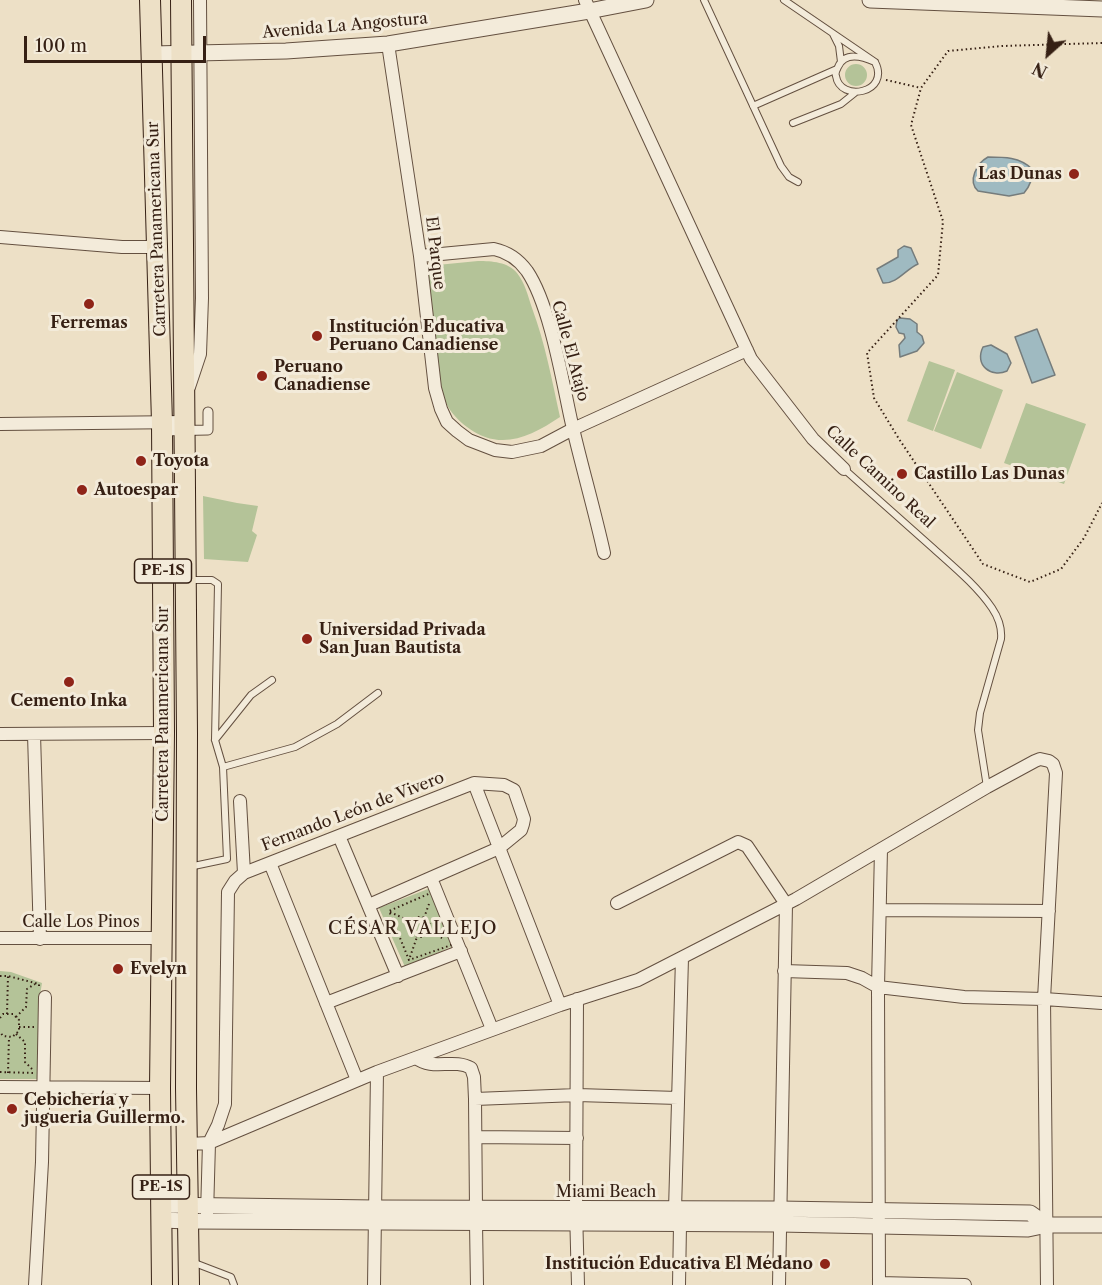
<!DOCTYPE html>
<html>
<head>
<meta charset="utf-8">
<style>
	body { margin:0 }
	#map { position:relative; width:1102px; height:1285px; overflow:hidden; background:#ede0c6; font-family:"Libre Caslon Text",serif }
	canvas { display:block }
	.north { position:absolute; left:1018px; top:24px; width:60px; height:60px; -webkit-text-stroke:4px #f3ebda; paint-order:stroke; rotate:207deg; font-size:16px; font-weight:700; line-height:24px; text-align:center; color:#362014 }
	.north::after { content:''; display:block; margin:auto; width:21px; height:27px; background:#362014; clip-path:polygon(50% 0,100% 100%,50% 72%,0 100%) }
	.scale { position:absolute; left:24px; top:36px; width:182px; height:27px; box-sizing:border-box; border:3px solid #362014; border-top:0; padding-left:8px; font-size:18px; line-height:21px; white-space:nowrap; color:#362014; -webkit-text-stroke:4px #f3ebda; paint-order:stroke }
</style>
</head>
<body>
<div id="map">
<canvas width="1102" height="1285"></canvas>
<div class="north">N</div>
<div class="scale">100 m</div>
</div>
<script>
const context = document.querySelector('canvas').getContext('2d');
context.lineJoin = 'round';
function fillPath(path, color) { context.fillStyle = color; context.fill(path, 'evenodd'); }
function strokePath(path, color, width, dash) { context.strokeStyle = color; context.lineWidth = width; context.lineCap = dash ? 'butt' : 'round'; context.setLineDash(dash || []); context.stroke(path); }
function drawText(font, color, halo, rows, align = 'center') {
  context.font = font + ' "Libre Caslon Text",serif'; context.lineWidth = 6; context.setLineDash([]); context.textBaseline = 'middle'; context.strokeStyle = halo; context.fillStyle = color; for (const [text, x, y, turn = 0] of rows) {
    context.save(); context.translate(x, y); context.rotate((+turn || 0) * Math.PI / 180); context.textAlign = isNaN(turn) ? turn : align; if (halo) context.strokeText(text, 0, 0); context.fillText(text, 0, 0); context.restore();
  }
}
fillPath(new Path2D(`
	M845 75a11 11 0 1 1 22 0a11 11 0 1 1-22 0Z
	M478 261C492 261 508 262 517 273 525 283 528 296 532 308 545 343 552 380 560 417 530 437 500 452 467 427 459 421 451 413 446 403 440 388 439 369 437 353 434 324 430 295 427 266Z
	M929 361 955 370 933 431 907 421Z
	M957 372 1003 390 981 449 934 431Z
	M1026 403 1086 424 1064 484 1004 463Z
	M203 496 237 503 258 506 252 531 257 535 248 562 204 559Z
	M433 887 455 945 405 967 379 908Z
	M0 971 11 972 42 983 40 995 38 1079H0Z`), '#b4c398');
const water = new Path2D(`
	M988 157C1004 157 1020 157 1032 169 1033 178 1030 186 1024 193L1009 196 978 191C967 181 977 163 988 157Z
	M904 246 911 248 918 264C906 269 897 284 883 283L877 269 898 257V250Z
	M900 318 910 319 917 324V332L922 336 924 343 917 351 900 357 899 345 905 338 904 334 899 333 896 327 897 320Z
	M1037 329 1055 375 1032 383 1015 337Z
	M991 345 1007 354 1011 363 1007 371C991 378 974 365 983 347Z`);
fillPath(water, '#9fbac1');
strokePath(water, '#757c7c', 1.5);
const service = new Path2D(`
	M704 0 781 166 789 177 798 182
	M784 0 875 62C891 93 840 103 836 76 835 74 837 69 838 67 845 51 863 57 875 62
	M833 34 839 46 841 62
	M753 106 837 69
	M793 123 841 104 856 92
	M844 469C874 496 904 522 934 549 954 567 977 586 992 608 998 617 1002 628 1001 639L980 713 978 730 987 787
	M188 580H212L218 584 215 740 223 767 227 859 189 867
	M215 740 251 695 272 680
	M223 767 295 747 337 724 378 693
	M192 1262 231 1277 234 1285`);
const pedestrian = new Path2D(`
	M162 431 208 430V412`);
const minor = new Path2D(`
	M585 0 751 359 813 439 844 469
	M388 44 420 256 435 388 441 409 447 422 457 431 469 440 495 450 512 452 541 446 573 429 747 350
	M0 237 122 247H156
	M420 256 494 249C508 252 519 260 527 271 550 305 562 379 571 420 581 464 594 508 604 553
	M189 387 200 354 202 298 200 0
	M0 424 184 422
	M0 734 164 733
	M34 734 40 939
	M474 783 560 1005
	M240 801 244 873
	M339 836 398 976
	M270 863 357 1080
	M431 878 492 1029
	M617 903 738 842 747 846 786 904 779 1285
	M880 910 1049 911
	M0 938H161
	M784 971 847 973 862 978 878 987 964 997 1044 999 1102 1003
	M577 999 576 1210 578 1285
	M326 1003 461 951
	M416 1058C433 1071 453 1058 471 1068L474 1077 475 1099 476 1209
	M0 1087 160 1088
	M475 1099 577 1095 678 1098
	M476 1137 577 1138
	M188 1144 209 1143 377 1072 560 1005 638 980 796 899 987 787 1035 761 1040 759 1049 761 1053 764 1056 773 1044 999 1047 1285
	M675 1210 682 958
	M207 1214 209 1143 218 1125 225 1104 228 892 235 881 244 873 474 783 504 785 514 790 524 819 523 824 521 830 499 848 369 905
	M476 1223 477 1285
	M879 1283 965 1285
	M35 1285 42 1162 45 997
	M374 1285 377 1072
	M679 1285 680 1225
	M879 1285 878 987 881 849`);
const tertiary = new Path2D(`
	M870 0 1102 9
	M152 54 286 51 388 44 589 11 646 0
	M161 1205 375 1208 779 1209 1030 1213 1047 1225
	M162 1220 188 1221 779 1224 1028 1229 1047 1225H1102`);
const trunk = new Path2D(`
	M150 0 162 423 164 733 160 1088 162 1285
	M181 0 187 733 186 1088 189 1285`);
strokePath(service, '#645040', 8);
strokePath(pedestrian, '#645040', 11);
strokePath(minor, '#645040', 14);
strokePath(tertiary, '#645040', 17);
strokePath(trunk, '#362014', 22);
strokePath(new Path2D(`
	M1102 43 1002 46 948 51 921 88 911 125 943 221 938 275 867 353 874 398 899 439 983 564 1030 582 1061 569 1084 538 1102 503
	M886 80 921 88
	M433 892 454 944 409 960 389 911Z
	M390 912 412 922
	M410 927a10 10 0 1 1 20 0a10 10 0 1 1-20 0Z
	M424 918 429 904
	M429 931 442 938
	M410 957 417 937
	M0 976H8L39 984V986
	M7 1014 8 976
	M16 1017 26 1007 27 989 35 984
	M0 1018 3 1014H13L19 1020V1031L12 1037 3 1036 0 1032
	M19 1027H34
	M16 1034 25 1042V1062L32 1069
	M0 1072 33 1073
	M8 1073 9 1037`), '#362014', 2, [1.5, 3]);
strokePath(service, '#f3ebda', 6);
strokePath(pedestrian, '#f3ebda', 9);
strokePath(minor, '#f3ebda', 12);
strokePath(tertiary, '#f3ebda', 15);
strokePath(trunk, '#ede0c6', 20);
for (const [x, y, r, color] of [
	[1074,174,6,"#8f2418"],
	[89,304,6,"#8f2418"],
	[317,336,6,"#8f2418"],
	[262,376,6,"#8f2418"],
	[141,461,6,"#8f2418"],
	[902,474,6,"#8f2418"],
	[82,490,6,"#8f2418"],
	[307,639,6,"#8f2418"],
	[69,682,6,"#8f2418"],
	[118,969,6,"#8f2418"],
	[12,1109,6,"#8f2418"],
	[825,1264,6,"#8f2418"]
]) { const dot = new Path2D(); dot.arc(x, y, r, 0, 2 * Math.PI); context.fillStyle = color; context.fill(dot); strokePath(dot, '#f3ebda', 2); }
for (const [x, y, w] of [
	[163,571,57],
	[161,1187,57]
]) { const box = new Path2D(); box.roundRect(x - w / 2, y - 12, w, 24, 4.5); context.fillStyle = '#f3ebda'; context.fill(box); strokePath(box, '#362014', 1.5); }
drawText('bold 15px', '#362014', null, [
	["PE-1S",163,571],
	["PE-1S",161,1187]
]);
drawText('16px', '#362014', '#f3ebda', [
	["Avenida La Angostura",345,26,-5],
	["Carretera Panamericana Sur",157,229,-92],
	["El Parque",435,253,83],
	["Calle El Atajo",570,351,75],
	["Calle Camino Real",880,477,43],
	["Carretera Panamericana Sur",163,714,-90],
	["Fernando León de Vivero",353,812,-21],
	["Calle Los Pinos",81,922],
	["Miami Beach",606,1192]
]);
drawText('bold 16px', '#362014', '#f3ebda', [
	["Las Dunas",1062,174,"right"],
	["Ferremas",89,323,"center"],
	["Institución Educativa",329,327],
	["Peruano Canadiense",329,345],
	["Peruano",274,367],
	["Canadiense",274,385],
	["Toyota",153,461],
	["Castillo Las Dunas",914,474],
	["Autoespar",94,490],
	["Universidad Privada",319,630],
	["San Juan Bautista",319,648],
	["Cemento Inka",69,701,"center"],
	["Evelyn",130,969],
	["Cebichería y",24,1100],
	["jugueria Guillermo.",24,1118],
	["Institución Educativa El Médano",813,1264,"right"]
], 'left');
context.letterSpacing = '1.5px';
drawText('18px', '#362014', '#f3ebda', [
	["CÉSAR VALLEJO",413,929]
]);
context.letterSpacing = '0px';
</script>
</body>
</html>
